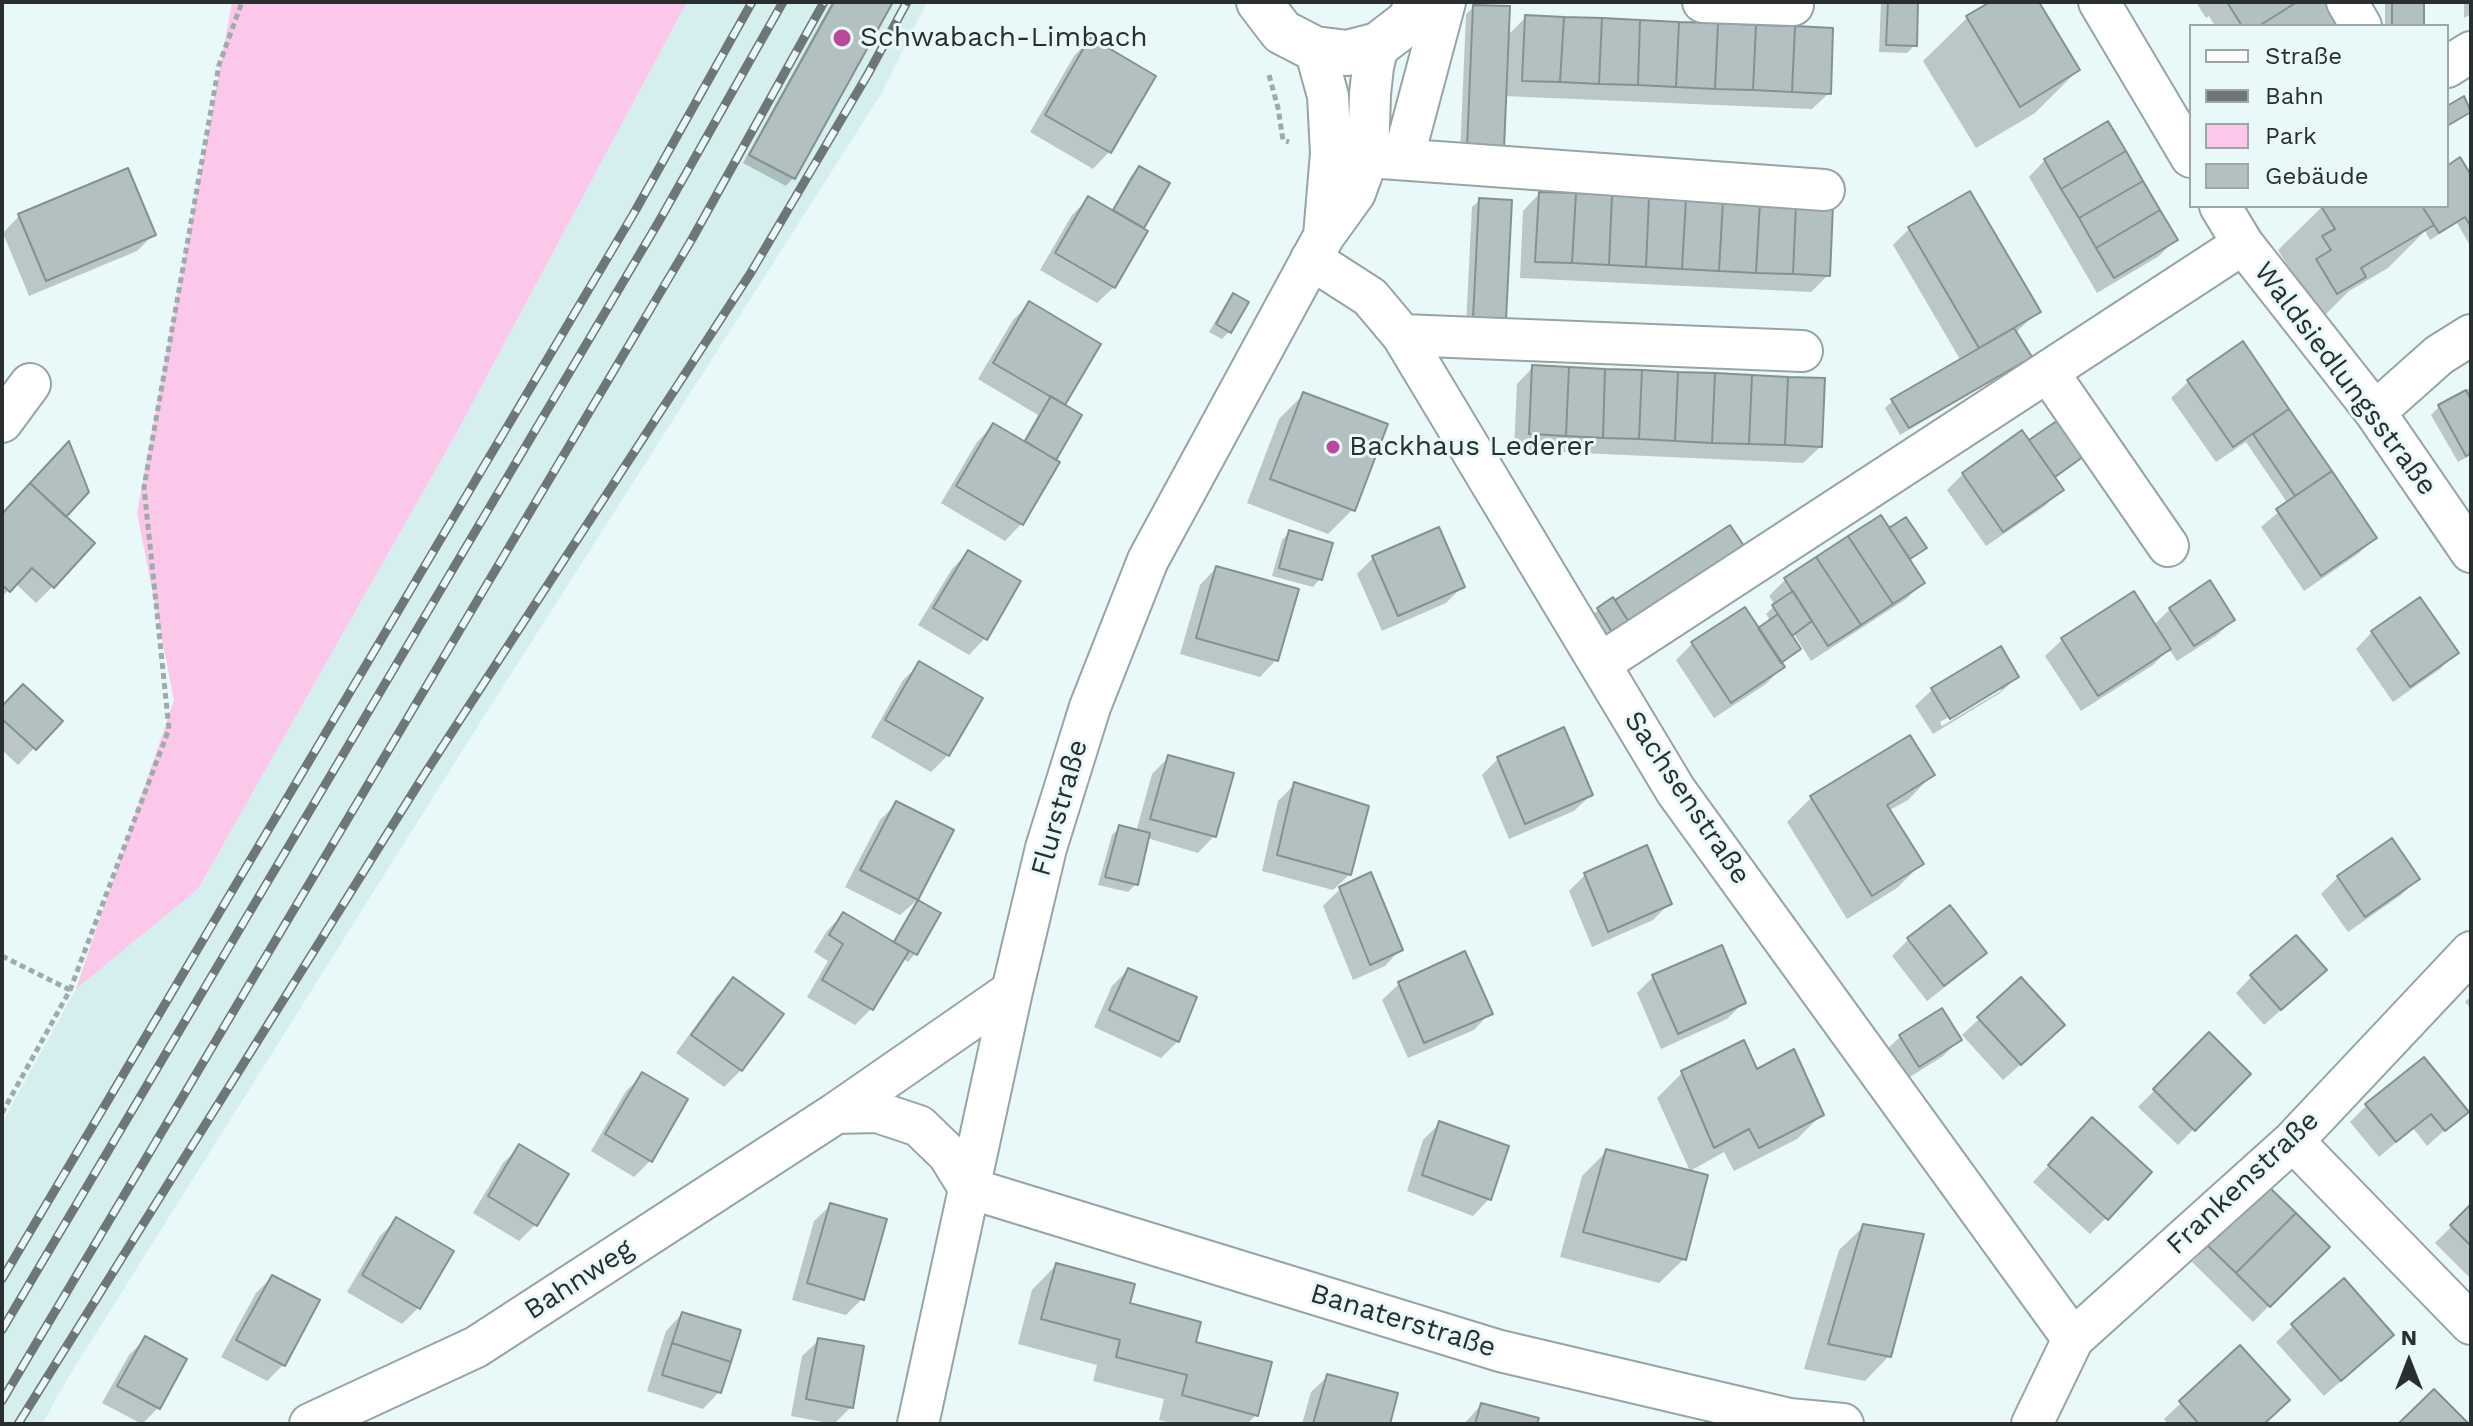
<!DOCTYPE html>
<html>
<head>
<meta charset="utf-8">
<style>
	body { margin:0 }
	#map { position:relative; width:2473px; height:1426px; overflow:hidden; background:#e9f8f9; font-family:"Work Sans",sans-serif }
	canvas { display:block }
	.frame { position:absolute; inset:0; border:4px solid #292f2f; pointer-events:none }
	.legend { position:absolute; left:2189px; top:24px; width:260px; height:184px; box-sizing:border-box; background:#e9f8f9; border:2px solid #9ca8a8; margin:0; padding:10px 14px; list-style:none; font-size:24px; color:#292f2f }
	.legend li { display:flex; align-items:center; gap:16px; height:40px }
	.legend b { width:40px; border:2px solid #9ca8a8 }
	.north { position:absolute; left:2369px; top:1322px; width:80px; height:80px; -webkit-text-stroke:6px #e9f8f9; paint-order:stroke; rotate:0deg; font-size:22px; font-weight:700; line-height:32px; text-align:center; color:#292f2f }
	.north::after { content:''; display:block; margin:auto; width:28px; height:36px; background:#292f2f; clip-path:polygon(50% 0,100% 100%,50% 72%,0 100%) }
</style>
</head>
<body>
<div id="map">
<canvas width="2473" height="1426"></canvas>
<div class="frame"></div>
<ul class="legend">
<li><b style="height:10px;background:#fff"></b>Straße</li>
<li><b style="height:10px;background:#6e7777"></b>Bahn</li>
<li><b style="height:22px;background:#fbc8ea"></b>Park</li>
<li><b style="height:22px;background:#b2c0c1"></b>Gebäude</li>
</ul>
<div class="north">N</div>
</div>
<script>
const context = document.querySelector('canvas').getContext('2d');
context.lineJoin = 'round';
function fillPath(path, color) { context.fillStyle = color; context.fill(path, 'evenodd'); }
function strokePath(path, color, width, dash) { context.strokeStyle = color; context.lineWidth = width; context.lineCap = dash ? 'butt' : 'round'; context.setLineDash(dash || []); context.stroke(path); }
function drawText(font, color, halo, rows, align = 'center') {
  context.font = font + ' "Work Sans",sans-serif'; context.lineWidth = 6; context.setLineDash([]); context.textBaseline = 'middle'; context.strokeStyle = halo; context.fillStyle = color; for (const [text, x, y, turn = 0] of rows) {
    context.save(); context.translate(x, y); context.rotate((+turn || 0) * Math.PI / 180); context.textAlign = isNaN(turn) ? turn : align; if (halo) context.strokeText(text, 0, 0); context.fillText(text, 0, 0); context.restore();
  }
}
fillPath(new Path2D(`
	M687 2H927L881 94 472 735 69 1376 42 1424H2V1123L76 989 198 889 457 432Z`), '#d5eeee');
fillPath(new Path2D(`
	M232 2H687L457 432 198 889 76 989 174 700 137 513Z`), '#fbc8ea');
fillPath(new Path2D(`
	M832 2H891L793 178 786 186 743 163Z
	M1881 2H1917L1915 45 1907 53 1879 52Z
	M1993 2H2037L2078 70 2035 113 1976 148 1923 61 1967 18Z
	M2196 2H2325L2340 26H2215L2209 16 2206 18Z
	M2385 2H2422V26H2385Z
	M2464 2H2471V14L2464 18Z
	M1474 7 1507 36 1526 17 1829 93 1812 109 1504 96 1460 155 1466 14Z
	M1090 40 1153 77 1109 152 1093 169 1030 132 1074 56Z
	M2045 160 2175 240 2159 256 2097 293 2029 177Z
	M1139 168 1142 227 1114 287 1097 303 1040 270 1072 215 1088 199 1111 212 1131 176Z
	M2447 168 2471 179V247L2457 223 2430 240 2425 231 2388 268 2349 291 2320 320 2280 281 2291 271 2278 250 2323 206H2447Z
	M1539 194 1828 275 1811 292 1520 278 1523 211Z
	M1480 200 1504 319 1466 325 1472 207Z
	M19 216 154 234 137 251 29 296 3 233Z
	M1910 228 2038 312 2015 333 2029 357 2021 364 1900 435 1885 408 1893 401 1961 361 1893 245Z
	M1234 296 1230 331 1222 339 1209 332 1226 303Z
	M1029 304 1063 403 1053 460 1058 462 1021 524 1005 541 941 503 977 442 993 425 1023 442 1038 415 978 379 1013 320Z
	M2242 344 2375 538 2358 554 2304 591 2261 527 2288 504 2246 442 2216 462 2171 398 2188 382Z
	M1533 367 1820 447 1803 463 1514 450 1517 384Z
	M2471 387V455L2458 462 2431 415 2439 407Z
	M1304 394 1353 509 1328 534 1247 503 1279 419Z
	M2061 420 2085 454 2053 478 2061 489 2045 506 1986 546 1947 490 1963 474 2029 443Z
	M2 515 63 517 52 587 36 603 15 583 2 597Z
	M1730 528 1607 643 1590 618 1598 610 1613 600 1614 602Z
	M1889 531 1924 548 1908 561 1923 583 1906 599 1811 661 1794 634 1790 637 1799 649 1780 664 1782 667 1766 684 1714 718 1676 660 1692 644 1744 610 1758 631 1771 622 1766 614 1775 605 1769 596 1785 580Z
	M1290 532 1320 579 1313 587 1272 576 1282 540Z
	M968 552 985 638 969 655 918 625 952 569Z
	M1373 558 1463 586 1446 603 1382 631 1357 574Z
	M1216 568 1276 660 1260 677 1180 654 1200 585Z
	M2133 593 2154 625 2170 609 2233 620 2216 636 2177 661 2169 649 2153 665 2081 711 2045 656 2062 640Z
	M2372 632 2456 653 2440 669 2393 702 2356 649Z
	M2000 648 2017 677 2000 693 1933 734 1915 706 1932 690ZM2001 686V691L1942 726 1940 722Z
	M920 664 948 755 931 772 871 737 903 680Z
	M2 708 60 721 18 765 2 750Z
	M1169 757 1214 836 1198 853 1147 838 1136 884 1128 892 1098 885 1112 835 1120 827 1136 832 1152 774Z
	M1498 759 1591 795 1574 811 1509 839 1482 775Z
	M1932 775 1908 800 1888 811 1921 864 1897 888 1847 919 1787 822 1812 797Z
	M1295 784 1350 874 1333 890 1262 871 1278 801Z
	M896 804 951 831 916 900 939 914 915 954 908 962 902 958 871 1009 855 1025 807 997 828 961 814 952 827 931 843 914 892 943 916 901 900 915 845 887 880 820Z
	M2391 841 2417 879 2401 895 2348 932 2321 894 2338 877Z
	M1370 875 1401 949 1385 966 1353 980 1323 906 1340 889Z
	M1585 875 1669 904 1653 920 1592 947 1569 891Z
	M1909 939 1984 953 1968 969 1927 1001 1892 956Z
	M1128 970 1178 1041 1161 1058 1094 1027 1112 986Z
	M2252 976 2308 986 2264 1025 2236 993Z
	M1653 977 1744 1002 1727 1019 1661 1049 1637 993Z
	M733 980 781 1014 741 1070 724 1087 676 1053 717 996Z
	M2021 980 2046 1042 2003 1080 1962 1035Z
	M1399 984 1490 1013 1474 1030 1408 1058 1382 1000Z
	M2471 996V1009L2465 1002Z
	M1941 1011 1959 1040 1943 1056 1902 1082 1883 1053 1900 1037Z
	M2209 1035 2248 1074 2178 1145 2138 1107Z
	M1743 1042 1756 1072 1822 1114 1797 1139 1734 1171 1724 1152 1690 1171 1657 1098 1682 1073Z
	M643 1075 650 1161 634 1177 591 1151 626 1091Z
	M2366 1106 2466 1111 2427 1146 2413 1128 2379 1157 2350 1122Z
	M1440 1123 1489 1199 1473 1216 1407 1191 1423 1140Z
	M2076 1136 2106 1218 2090 1234 2033 1182Z
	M520 1147 566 1175 535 1225 519 1241 473 1213 503 1163Z
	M1607 1151 1684 1259 1659 1283 1560 1257 1582 1176Z
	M831 1205 862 1299 846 1315 792 1300 814 1221Z
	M2471 1207V1279L2435 1243Z
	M397 1219 451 1251 418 1308 402 1324 347 1292 380 1236Z
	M1864 1226 1889 1356 1865 1381 1804 1369 1839 1250Z
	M2208 1246 2327 1247 2253 1322 2192 1262Z
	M1056 1265 1194 1343 1256 1415 1247 1424H1175L1159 1420 1164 1399 1093 1381 1097 1365 1018 1344 1032 1290Z
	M272 1277 317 1301 283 1365 267 1381 221 1357 256 1293Z
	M682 1314 719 1392 703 1409 647 1391 666 1331Z
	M2293 1326 2375 1351 2324 1396 2276 1342Z
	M146 1338 158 1408 142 1424 102 1403 129 1355Z
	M819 1340 851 1407 834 1424 791 1416 802 1356Z
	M2240 1348 2262 1424H2168L2164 1419Z
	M1328 1376 1388 1424H1302L1311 1392Z
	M1481 1405 1535 1424H1464Z`), '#0003');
const building = new Path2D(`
	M834 2H893L795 179 749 155Z
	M1888 2H1918L1917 46 1886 45Z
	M1990 2H2039L2080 70 2020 107 1966 16Z
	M2227 2H2297L2259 26H2242Z
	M2297 2H2327L2340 21 2332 26H2259Z
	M2392 2H2424V26H2392Z
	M1473 5 1510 6 1504 149 1467 148Z
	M1525 15 1564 17 1560 82 1522 81Z
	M1564 17 1602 18 1599 84 1560 82Z
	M1602 18 1640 20 1638 85 1599 84Z
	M1640 20 1679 22 1676 87 1638 85Z
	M1679 22 1718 23 1715 89 1676 87Z
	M1718 23 1756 25 1753 90 1715 89Z
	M1756 25 1795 26 1792 92 1753 90Z
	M1795 26 1833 28 1831 94 1792 92Z
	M1090 37 1156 76 1111 153 1045 115Z
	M2464 96 2471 112 2447 126V106Z
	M2108 121 2126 151 2061 189 2044 159Z
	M2126 151 2143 181 2079 218 2061 189Z
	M2460 157 2471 175V227L2465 217 2439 233 2422 206H2447V166Z
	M1139 166 1170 183 1144 228 1113 210Z
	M128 168 156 235 46 281 18 214Z
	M2143 181 2160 210 2096 248 2079 218Z
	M1970 191 2041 312 1979 348 1908 227Z
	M1539 192 1576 193 1572 263 1535 262Z
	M1576 193 1612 195 1609 265 1572 263Z
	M1612 195 1649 198 1646 267 1609 265Z
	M1088 196 1148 231 1115 288 1055 253Z
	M1479 198 1512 200 1506 320 1473 318Z
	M1649 198 1686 199 1682 269 1646 267Z
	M1686 199 1723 201 1719 271 1682 269Z
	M1723 201 1760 202 1756 273 1719 271Z
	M1760 202 1796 204 1793 274 1756 273Z
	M1796 204 1833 206 1830 276 1793 274Z
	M2321 206H2422L2434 225 2361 268 2366 277 2337 294 2316 259 2331 250 2322 236 2335 229Z
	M2160 210 2178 240 2114 278 2096 248Z
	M1233 293 1249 302 1231 333 1216 324Z
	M1029 301 1101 344 1065 405 993 363Z
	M2014 328 2032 357 1909 428 1891 399Z
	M2243 341 2289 409 2233 447 2187 380Z
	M1532 365 1569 367 1566 436 1529 434Z
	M1569 367 1605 369 1603 438 1566 436Z
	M1605 369 1642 370 1639 439 1603 438Z
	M1642 370 1678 372 1675 441 1639 439Z
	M1678 372 1715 373 1712 443 1675 441Z
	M1715 373 1752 375 1749 444 1712 443Z
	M1752 375 1788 377 1785 445 1749 444Z
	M1788 377 1825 378 1822 447 1785 445Z
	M2466 390 2471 399V453L2466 456 2438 405Z
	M1303 392 1388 424 1355 511 1270 479Z
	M1051 396 1082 415 1056 460 1025 441Z
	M2289 409 2332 471 2295 496 2253 434Z
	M2061 418 2087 454 2055 477 2029 440Z
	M993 423 1060 462 1023 525 956 486Z
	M2022 430 2064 490 2003 532 1962 473Z
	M69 441 89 492 66 517 30 483Z
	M2332 471 2377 538 2321 576 2276 509Z
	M30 483 95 543 54 588 32 568 10 592 2 585V514Z
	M1881 515 1925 583 1893 604 1848 536Z
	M1906 517 1927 548 1910 559 1889 528Z
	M1730 525 1748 552 1632 627 1615 600Z
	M1439 527 1465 587 1398 616 1372 556Z
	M1289 530 1333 543 1322 580 1279 568Z
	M1848 536 1893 604 1861 625 1816 557Z
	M968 550 1021 581 987 640 933 608Z
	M1816 557 1861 625 1828 646 1784 578Z
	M1216 566 1299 589 1278 661 1196 638Z
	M2210 580 2235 620 2194 646 2169 608Z
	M1793 591 1812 621 1792 636 1772 605Z
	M2134 591 2171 649 2098 696 2061 638Z
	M1613 597 1632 627 1615 637 1597 608Z
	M2420 597 2459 653 2410 687 2371 631Z
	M1745 607 1785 667 1731 703 1691 642Z
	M1778 614 1801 649 1781 663 1758 628Z
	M2001 646 2019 677 1950 719 1931 688Z
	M919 661 983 698 949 756 885 720Z
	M23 684 63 721 36 750 2 719V706Z
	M1564 727 1593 795 1525 824 1497 757Z
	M1910 735 1935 775 1887 805 1924 864 1872 896 1810 796Z
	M1168 755 1234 773 1216 837 1150 819Z
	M1294 782 1369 806 1351 875 1277 855Z
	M896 801 954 830 918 900 860 870Z
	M1119 825 1150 833 1138 885 1105 877Z
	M2392 838 2420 879 2365 917 2337 876Z
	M1647 845 1672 904 1608 932 1584 873Z
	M1371 872 1403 950 1370 965 1339 887Z
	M918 900 941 913 917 955 894 942Z
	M1950 905 1987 953 1944 986 1907 938Z
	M843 912 909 951 873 1010 822 980 843 944 829 935Z
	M2296 935 2327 970 2281 1010 2250 975Z
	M1722 945 1746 1003 1678 1034 1652 975Z
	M1465 951 1493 1014 1424 1043 1398 982Z
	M1128 968 1197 997 1179 1042 1109 1010Z
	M733 977 784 1014 742 1071 691 1035Z
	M2021 977 2065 1025 2021 1065 1977 1017Z
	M1942 1008 1962 1040 1919 1067 1899 1035Z
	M2209 1032 2251 1074 2195 1131 2153 1089Z
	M1744 1040 1757 1069 1794 1049 1824 1115 1759 1148 1749 1129 1714 1148 1681 1071Z
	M2424 1057 2469 1112 2445 1131 2431 1114 2396 1142 2365 1104Z
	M642 1072 688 1099 652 1162 605 1134Z
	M2092 1117 2152 1172 2108 1220 2048 1165Z
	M1439 1121 1509 1146 1491 1200 1422 1175Z
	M519 1144 569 1174 537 1226 488 1196Z
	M1606 1149 1708 1175 1686 1260 1583 1232Z
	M2269 1187 2296 1213 2236 1273 2207 1245Z
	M830 1203 887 1219 864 1300 807 1283Z
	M2471 1204V1246L2450 1225Z
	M2296 1213 2330 1247 2270 1307 2236 1273Z
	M396 1217 454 1251 420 1309 362 1275Z
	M1863 1224 1924 1234 1891 1357 1828 1344Z
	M1056 1263 1135 1284 1130 1303 1201 1322 1196 1342 1272 1362 1258 1416 1182 1395 1187 1375 1116 1357 1120 1340 1041 1319Z
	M272 1275 320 1300 285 1366 236 1340Z
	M2344 1278 2394 1335 2341 1381 2291 1324Z
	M682 1312 741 1330 731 1362 672 1343Z
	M145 1336 187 1359 160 1409 117 1386Z
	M818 1338 864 1346 853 1408 806 1399Z
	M672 1343 731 1362 721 1393 662 1375Z
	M2240 1345 2290 1400 2264 1424H2199L2179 1401Z
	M1327 1374 1398 1393 1390 1424H1313Z
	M2434 1389 2469 1424H2398Z
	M1481 1403 1539 1418 1537 1424H1475Z`);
fillPath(building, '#b2c0c1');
strokePath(building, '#839191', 2);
const minor = new Path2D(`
	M1703 2 1793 5
	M2099 2 2191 157
	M2347 2 2361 26
	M1315 49 1328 96 1331 153 1324 236
	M2447 67 2471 52
	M1368 157 1824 190
	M1403 159 1445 2
	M2220 206 2243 244 2375 412 2471 552
	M1311 259 1370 297 1402 335 1676 791 2073 1339
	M1402 335 1802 351
	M2048 372 2168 546
	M2375 412 2439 355 2471 335
	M2 422 30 384
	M1601 663 2243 244
	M836 1113 877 1112 919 1126 948 1154 969 1188 1500 1351 1789 1419 1843 1424
	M2293 1141 2471 1324
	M310 1424 476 1347 836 1113 1012 991
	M918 1424 1012 991 1046 848 1090 707 1148 560 1324 236 1355 193 1368 157 1370 94 1373 67 1378 45
	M2032 1424 2073 1339 2293 1141 2471 952`);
const major = new Path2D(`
	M1259 2 1282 32 1315 49 1347 53 1378 45 1408 22 1420 2`);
strokePath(minor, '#96a4a4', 44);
strokePath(major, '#96a4a4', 48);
strokePath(new Path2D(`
	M1269 75 1278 108 1283 140 1289 142
	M2 956 70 990
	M2 1113 70 990 169 729 144 487 219 65 242 2`), '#9faaab', 5, [6, 4]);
strokePath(minor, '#fff', 40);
strokePath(major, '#fff', 44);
const rail = new Path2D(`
	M2 1279 634 213 752 2
	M2 1330 658 223 783 2
	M2 1401 692 239 824 2
	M18 1424 424 775 750 274 868 74 907 2`);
strokePath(rail, '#6e7777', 9);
strokePath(rail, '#e9f8f9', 6, [18]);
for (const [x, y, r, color] of [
	[842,38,10,"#bc479e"],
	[1333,447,8,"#bc479e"]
]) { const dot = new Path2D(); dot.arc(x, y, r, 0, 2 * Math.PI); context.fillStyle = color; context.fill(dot); strokePath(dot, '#e9f8f9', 3); }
drawText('28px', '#292f2f', '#e9f8f9', [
	["Schwabach-Limbach",860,38],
	["Backhaus Lederer",1349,447]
], 'left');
drawText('28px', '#292f2f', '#e9f8f9', [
	["Waldsiedlungsstraße",2345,379,53],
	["Sachsenstraße",1687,798,56],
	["Flurstraße",1060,808,-74],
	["Frankenstraße",2243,1183,-43],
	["Bahnweg",579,1280,-33],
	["Banaterstraße",1403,1321,17]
]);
</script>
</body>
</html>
